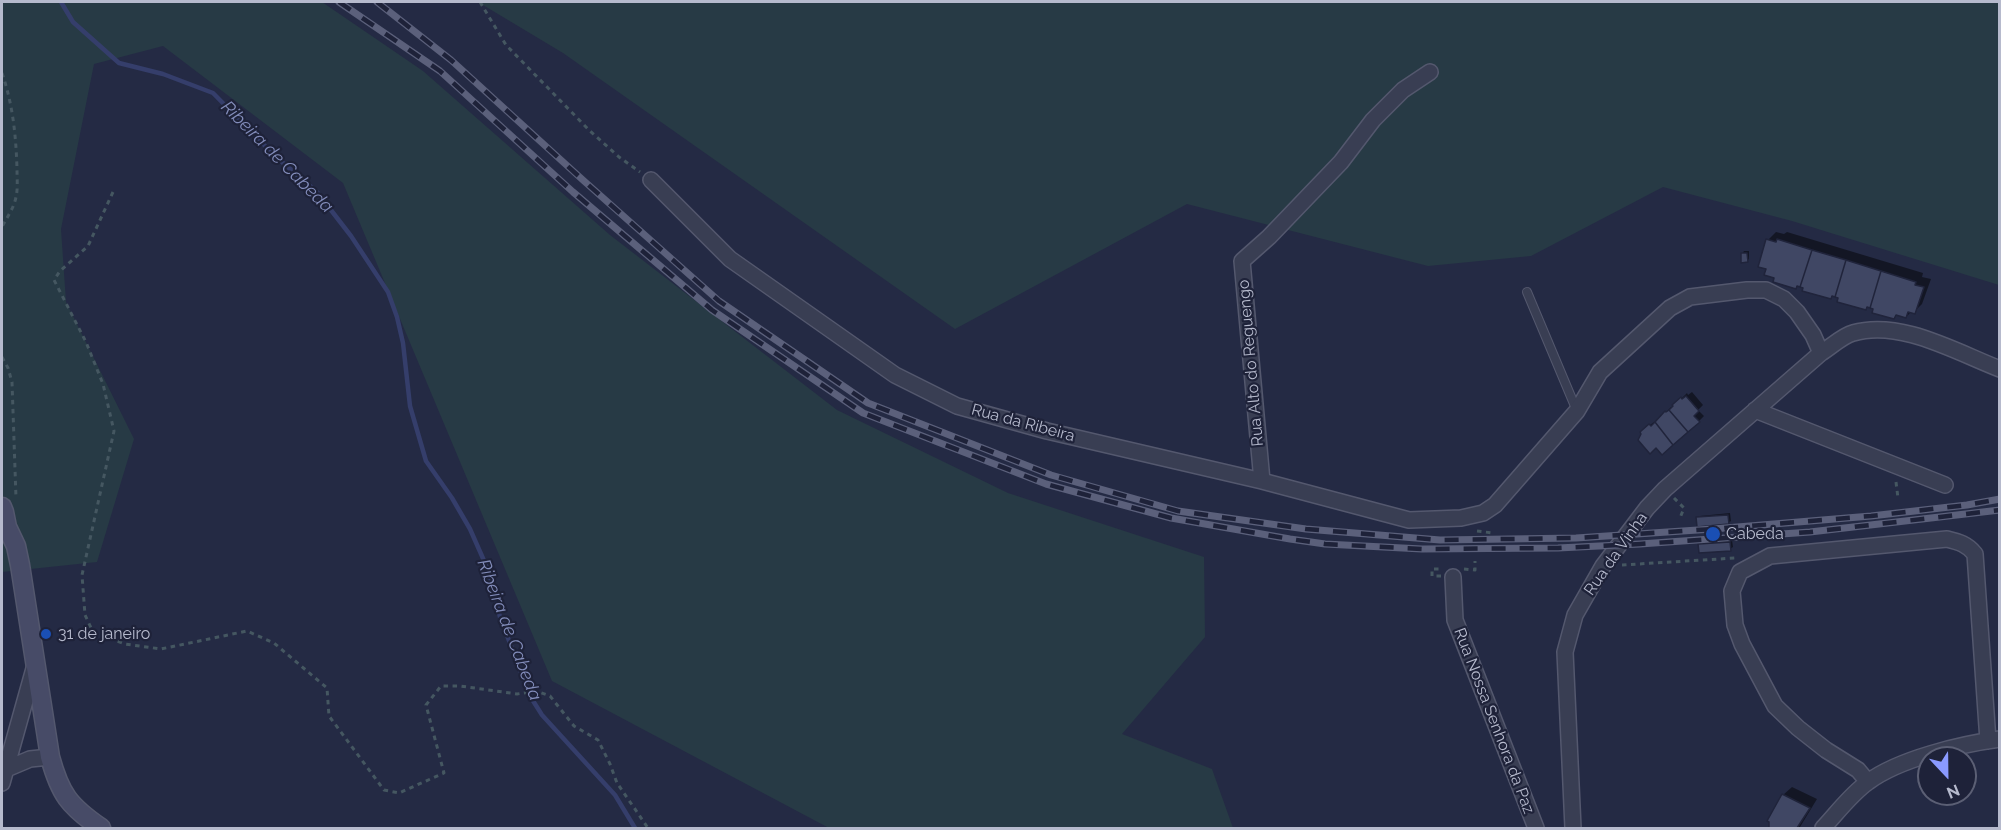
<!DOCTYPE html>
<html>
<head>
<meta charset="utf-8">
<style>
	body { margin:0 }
	#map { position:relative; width:2001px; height:830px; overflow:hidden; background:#242a44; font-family:Raleway,sans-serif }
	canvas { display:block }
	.frame { position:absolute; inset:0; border:3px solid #b6bacd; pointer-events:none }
	.north { position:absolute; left:1917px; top:746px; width:60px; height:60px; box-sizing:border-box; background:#1e2239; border:2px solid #5b5f74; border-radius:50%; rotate:158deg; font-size:16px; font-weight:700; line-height:24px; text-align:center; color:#b6bacd }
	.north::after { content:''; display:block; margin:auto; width:21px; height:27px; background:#8a9aff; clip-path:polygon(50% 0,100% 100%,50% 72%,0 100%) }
</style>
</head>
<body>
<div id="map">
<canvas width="2001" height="830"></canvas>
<div class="frame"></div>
<div class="north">N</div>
</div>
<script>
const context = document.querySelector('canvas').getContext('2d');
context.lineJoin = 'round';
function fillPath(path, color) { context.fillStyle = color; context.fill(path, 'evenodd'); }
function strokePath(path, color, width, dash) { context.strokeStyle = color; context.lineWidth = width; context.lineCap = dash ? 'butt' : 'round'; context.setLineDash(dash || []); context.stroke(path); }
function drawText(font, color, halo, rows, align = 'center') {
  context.font = font + ' Raleway,sans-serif'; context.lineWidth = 4.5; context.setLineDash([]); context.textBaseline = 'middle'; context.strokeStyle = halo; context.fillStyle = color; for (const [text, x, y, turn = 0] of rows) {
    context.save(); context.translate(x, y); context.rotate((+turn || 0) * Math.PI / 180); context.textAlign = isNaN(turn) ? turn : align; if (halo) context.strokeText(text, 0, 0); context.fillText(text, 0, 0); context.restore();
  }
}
fillPath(new Path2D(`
	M2 2H322L423 71 610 235 837 410 1008 493 1204 557 1205 637 1122 734 1212 769 1233 828H829L552 681 343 183 163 46 94 64 61 229 66 302 134 439 97 562 2 572Z
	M478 2H1999V285L1792 221 1663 187 1531 256 1428 266 1187 204 955 329 563 53Z`), '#273a45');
fillPath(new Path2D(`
	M1776 232 1784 234 1787 232 1923 273 1922 277 1931 279 1922 304 1914 312H1911L1906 317 1897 314 1894 318 1875 308 1833 295 1830 298 1805 287 1776 277 1767 268 1768 240Z
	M1744 251H1749V259L1747 261 1742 254Z
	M1692 392 1703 405 1698 410 1704 416 1699 421 1657 446 1647 427 1660 418 1671 407 1672 408 1687 393 1688 395Z
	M1730 513 1731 521 1728 523 1698 518 1700 516Z
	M1732 540 1733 547 1730 549 1700 544 1702 542Z
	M1792 787 1817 799 1800 827 1802 828H1770L1783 795Z`), '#0007');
strokePath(new Path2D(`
	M61 2 73 22 119 63 163 74 213 93 275 156 317 192 351 236 388 292 397 317 403 343 410 406 426 461 452 498 470 529 489 572 500 617 530 696 542 715 615 795 635 828`), '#353e6b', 4.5);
const building = new Path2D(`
	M1766 239 1776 242 1777 239 1812 250 1800 287 1797 286 1796 289 1773 282 1774 278 1764 275 1766 269 1758 267Z
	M1812 250 1846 260 1835 297 1832 296 1831 299 1802 291 1803 288 1800 287Z
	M1741 253H1747L1748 262 1741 263Z
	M1846 260 1881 271 1870 308 1867 307 1866 310 1837 302 1838 298 1835 297Z
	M1881 271 1916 282 1915 285 1924 287 1915 314 1908 312 1906 318 1896 315 1894 319 1872 313 1873 309 1870 308Z
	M1686 396 1699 411 1694 416 1700 422 1688 432 1669 410 1673 406 1672 405 1681 397 1682 399Z
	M1669 410 1688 432 1673 445 1655 422 1665 411 1666 412Z
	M1655 422 1673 445 1662 455 1656 448 1650 454 1638 440 1641 434 1640 432 1649 424 1651 426Z
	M1728 515 1729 524 1697 527 1696 517Z
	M1730 542 1731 551 1699 553 1698 544Z
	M1782 794 1810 808 1797 828H1769V822L1767 821Z`);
fillPath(building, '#404764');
strokePath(building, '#20243b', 1.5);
const lane = new Path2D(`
	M1527 292 1577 411`);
const street = new Path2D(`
	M651 180 730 259 895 375 957 406 1047 431 1262 481 1409 520 1461 518 1483 513 1495 505 1577 411 1600 372 1670 308 1690 297 1747 290H1766L1784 299 1797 312 1813 335 1821 353C1831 347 1842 336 1853 333 1900 319 1956 352 2000 369
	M1755 410 1945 485
	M1262 481 1242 261 1269 237 1341 162 1373 120 1403 90 1430 72
	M1453 577 1455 620 1536 828
	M4 770 30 759 50 757
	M1868 782 1858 770 1826 750 1798 728 1775 706 1742 644 1735 625 1732 591 1740 572 1770 556 1947 539C1959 542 1967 544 1975 554L1988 741
	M2 783 35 665
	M1573 828 1565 652 1575 615 1603 566 1647 508 1665 489 1821 353
	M1823 828C1837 813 1851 794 1868 782 1899 759 1961 744 2000 739`);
const secondary = new Path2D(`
	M2 507 4 512 7 527 16 546 20 565 50 757C60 794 69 806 101 828`);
strokePath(lane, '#54586e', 10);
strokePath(street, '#54586e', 18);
strokePath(secondary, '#54586e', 21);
strokePath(new Path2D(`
	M480 2 506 45 589 130 619 157 640 172
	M2 73C13 105 16 136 17 169 17 178 18 189 16 197 14 208 7 217 2 227
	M113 192 88 246 60 271 54 280 86 342 103 384 114 431 82 575 85 615 93 632 125 644 161 649 247 631 274 643 327 688 329 716 384 790 399 793 444 773 426 705 441 686H460L517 694 536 691 550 696 574 726 598 740 610 764 617 783 648 828
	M2 357 8 368 12 382 16 498
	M1896 482 1898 498
	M1674 498 1684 508 1680 518
	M1477 531 1493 533
	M1622 565 1735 558
	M1464 569 1475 570V561
	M1441 576H1432V569H1443`), '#455761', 3, [4.5, 4.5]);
strokePath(lane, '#393e53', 8);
strokePath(street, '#393e53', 15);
strokePath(secondary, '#474b67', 18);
const rail = new Path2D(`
	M339 2 440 71 573 192 712 310 863 413 1046 484 1171 518 1290 539 1325 544 1422 549 1558 548 1640 544 1810 532 2000 510
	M377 2 451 60 584 181 719 301 868 403 1051 475 1178 511 1306 529 1440 540 1576 538 1713 529 1871 516 1967 505 2000 499`);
strokePath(rail, '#5b607b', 7);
strokePath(rail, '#1e2239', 4.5, [14]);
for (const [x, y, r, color] of [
	[1713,534,8,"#1a4fb4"],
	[46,634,6,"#1a4fb4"]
]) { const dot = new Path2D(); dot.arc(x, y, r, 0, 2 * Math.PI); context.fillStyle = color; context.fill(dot); strokePath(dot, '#1e2239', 2); }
drawText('16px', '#b6bacd', '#1e2239', [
	["Rua Alto do Reguengo",1251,363,-95],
	["Rua da Ribeira",1023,423,15],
	["Rua da Vinha",1616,554,-55],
	["Rua Nossa Senhora da Paz",1494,721,69]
]);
drawText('16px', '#b6bacd', '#1e2239', [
	["Cabeda",1726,534],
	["31 de janeiro",58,634]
], 'left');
drawText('italic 18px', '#838dbb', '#1e2239', [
	["Ribeira de Cabeda",277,157,45],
	["Ribeira de Cabeda",509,630,69]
]);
</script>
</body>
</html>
